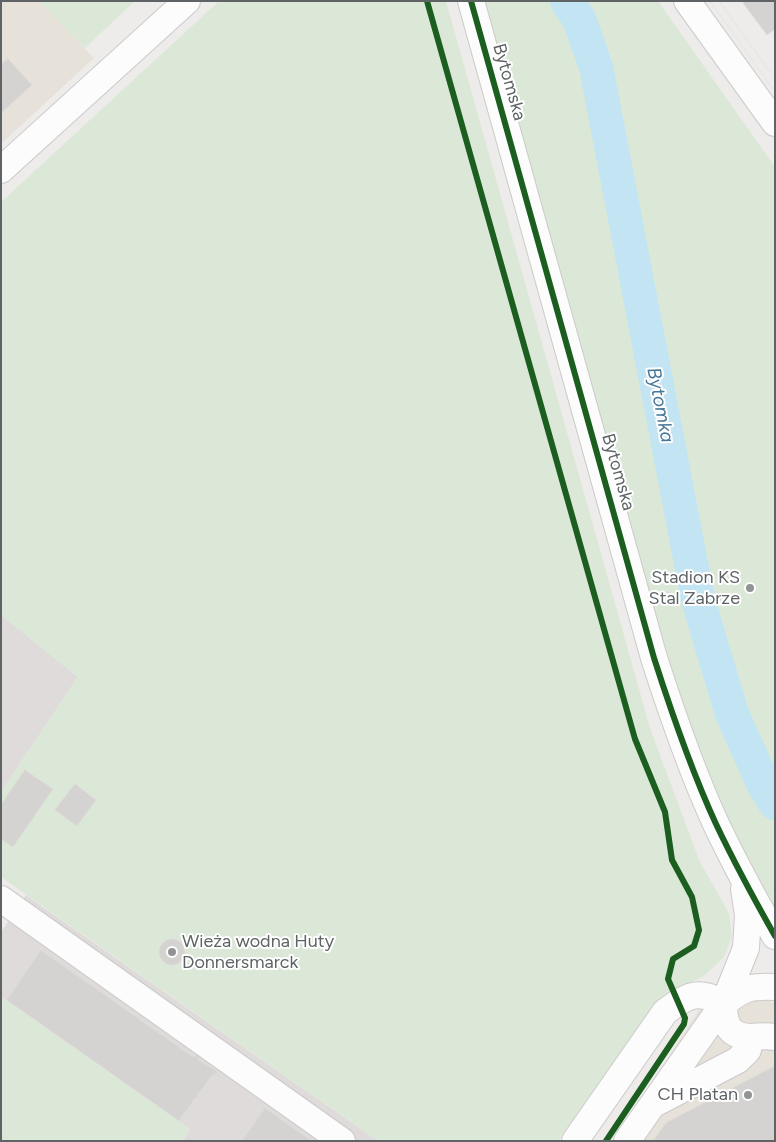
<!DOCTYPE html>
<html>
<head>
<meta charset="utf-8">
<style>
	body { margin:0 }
	#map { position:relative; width:776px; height:1142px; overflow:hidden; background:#eeecea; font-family:Figtree,sans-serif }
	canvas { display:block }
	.frame { position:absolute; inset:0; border:2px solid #5f6366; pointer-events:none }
</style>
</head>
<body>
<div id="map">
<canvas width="776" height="1142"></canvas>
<div class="frame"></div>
</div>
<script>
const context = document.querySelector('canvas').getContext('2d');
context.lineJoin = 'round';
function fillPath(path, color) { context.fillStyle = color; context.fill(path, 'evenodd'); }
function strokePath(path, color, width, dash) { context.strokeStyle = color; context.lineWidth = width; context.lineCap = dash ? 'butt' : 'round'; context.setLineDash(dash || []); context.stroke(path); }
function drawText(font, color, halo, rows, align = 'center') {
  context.font = font + ' Figtree,sans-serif'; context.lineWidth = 4; context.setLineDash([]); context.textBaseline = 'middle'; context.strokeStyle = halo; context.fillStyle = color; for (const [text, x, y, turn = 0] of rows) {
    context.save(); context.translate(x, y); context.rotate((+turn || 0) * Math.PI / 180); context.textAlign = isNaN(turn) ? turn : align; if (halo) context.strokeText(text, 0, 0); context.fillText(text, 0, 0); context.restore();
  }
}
fillPath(new Path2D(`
	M1 1H39L94 58 1 144Z
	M717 982 775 1003V1141H614Z`), '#e6e1d9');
fillPath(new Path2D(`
	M1 615 78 677 1 792Z
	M26 895 57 917 378 1141H183L190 1129 1 997V932Z`), '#dedbda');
fillPath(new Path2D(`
	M39 1H135L85 48Z
	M219 1H446L650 728 700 862 729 913 732 937 724 957 704 976 668 994 650 1010 558 1141H378L1 877V792L78 677 1 615V202Z
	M484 1H561L586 59 602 127 637 338 674 544 705 671 758 790 775 819V910C745 857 719 802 696 745 687 722 681 698 673 676Z
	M587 1H658L775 167V775L745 720 710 609 679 454 632 192 611 57Z
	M1 997 190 1129 183 1141H1Z`), '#dbe8d7');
strokePath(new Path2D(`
	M567 1 579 19 596 67 698 600 732 714 763 783 775 803`), '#c3e4f2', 34);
const building = new Path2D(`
	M745 1H775V29L767 35 743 3Z
	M8 59 32 85 1 113V65Z
	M25 770 53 789 13 847 1 839V805Z
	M75 784 96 800 77 826 55 810Z
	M159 952a13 13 0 1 1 26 0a13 13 0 1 1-26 0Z
	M41 950 186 1052 194 1057 196 1055 199 1057 198 1060 217 1071 215 1075 213 1074 197 1096 199 1097 198 1099 196 1097 179 1121 7 1000Z
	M775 1066V1141H653L666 1123Z
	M265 1108 312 1141H242Z`);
fillPath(building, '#d5d3d2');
strokePath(building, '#dedcd9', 1);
const minor = new Path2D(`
	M471 1 654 658C672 714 691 770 716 824 734 862 754 899 775 936
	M687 1 775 123
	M1 170 187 1
	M1 899 342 1141
	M724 1003C724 1022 727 1036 750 1037 759 1037 766 1035 775 1037
	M724 1003C744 988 749 986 775 987
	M654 1104 738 1060 748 1050 749 1037
	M575 1141 665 1012C688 995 697 989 724 1003
	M627 1141 724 1003 746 948 748 915 744 889`);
strokePath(minor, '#cbcac9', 28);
strokePath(minor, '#fcfcfc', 26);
strokePath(new Path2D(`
	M710 1 775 92
	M719 1 775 79`), '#e3e4e3', 1);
strokePath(new Path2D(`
	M427 1 635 739 665 812 672 860 692 897 699 930 694 946 673 959 668 979 685 1018 684 1024 606 1141
	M471 1 654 658C672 714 691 770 716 824 734 862 754 899 775 936`), '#1b5e20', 6);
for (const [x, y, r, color] of [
	[750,588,5,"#919394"],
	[172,952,5,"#919394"],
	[748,1095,5,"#919394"]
]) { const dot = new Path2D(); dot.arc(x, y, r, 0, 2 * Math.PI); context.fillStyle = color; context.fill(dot); strokePath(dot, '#fff', 2); }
drawText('18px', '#5f6366', '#fff', [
	["Bytomska",509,82,74],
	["Bytomska",618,472,74]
]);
drawText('18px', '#5f6366', '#fff', [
	["Stadion KS",740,578],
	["Stal Zabrze",740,599],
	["Wieża wodna Huty",182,942,"left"],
	["Donnersmarck",182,963,"left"],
	["CH Platan",738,1095]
], 'right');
drawText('italic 19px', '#477797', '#fff', [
	["Bytomka",660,405,79]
]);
</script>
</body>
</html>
